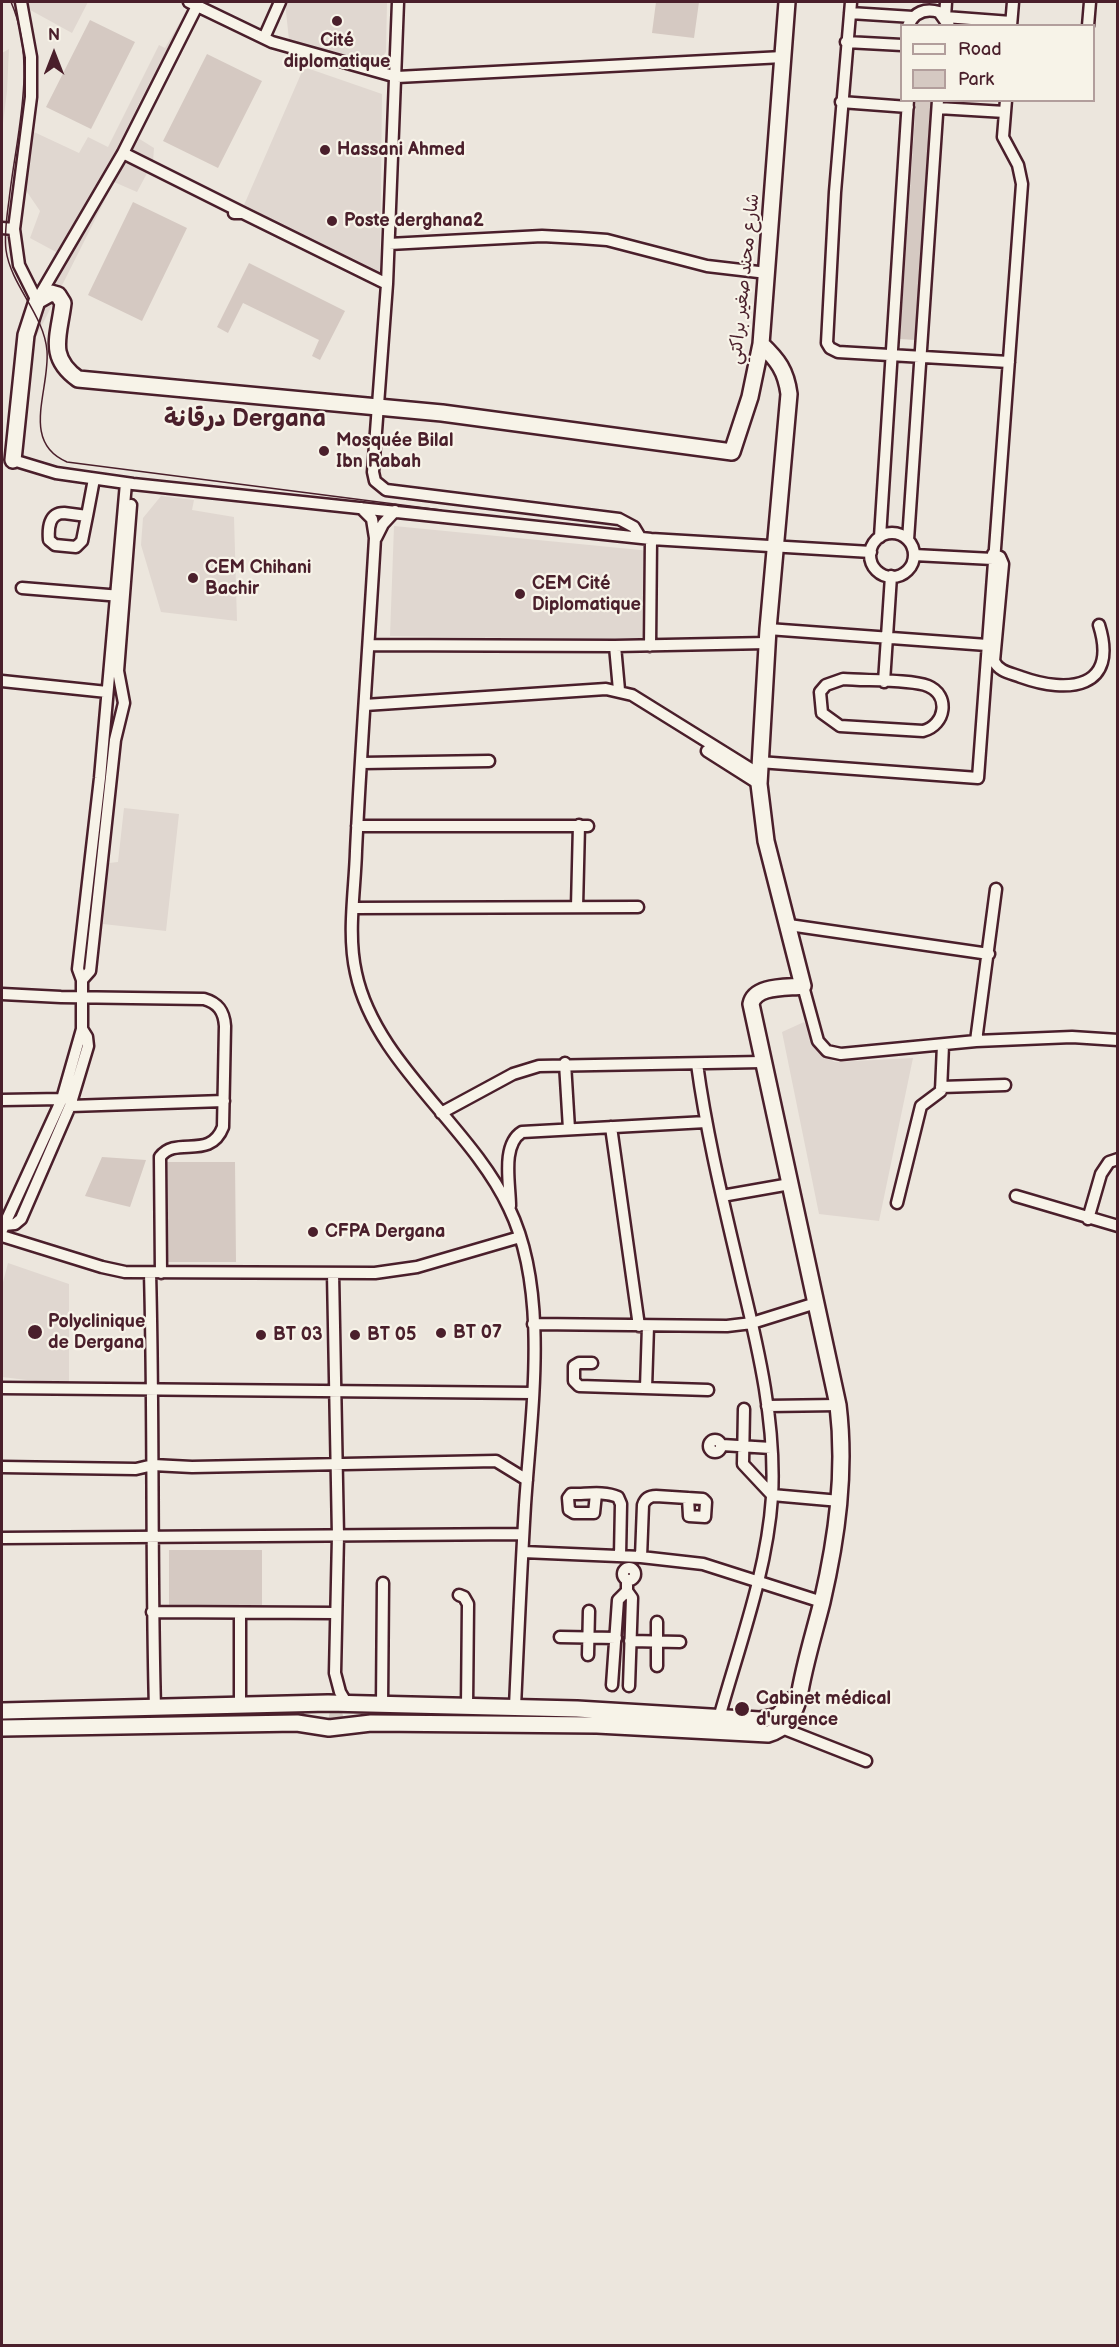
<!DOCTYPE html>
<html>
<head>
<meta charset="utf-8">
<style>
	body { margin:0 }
	#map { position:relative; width:1119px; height:2347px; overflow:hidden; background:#ece6dd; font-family:"Balsamiq Sans",sans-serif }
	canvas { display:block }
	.frame { position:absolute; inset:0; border:3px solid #4a1f2b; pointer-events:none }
	.legend { position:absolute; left:900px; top:24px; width:195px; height:78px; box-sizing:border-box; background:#f7f3e8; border:2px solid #b29e9c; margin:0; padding:8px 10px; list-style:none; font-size:18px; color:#4a1f2b }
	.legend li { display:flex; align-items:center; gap:12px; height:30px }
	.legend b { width:30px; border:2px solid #b29e9c }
	.north { position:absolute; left:24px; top:24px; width:60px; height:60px; -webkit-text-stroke:4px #f7f3e8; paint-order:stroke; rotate:0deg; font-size:16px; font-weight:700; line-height:24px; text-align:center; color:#4a1f2b }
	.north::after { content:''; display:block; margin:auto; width:21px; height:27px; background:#4a1f2b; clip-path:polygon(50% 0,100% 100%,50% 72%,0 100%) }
</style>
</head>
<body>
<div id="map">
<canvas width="1119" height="2347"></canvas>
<div class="frame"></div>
<ul class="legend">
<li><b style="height:8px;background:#f7f3e8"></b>Road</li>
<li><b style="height:16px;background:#d5c9c2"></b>Park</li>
</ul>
<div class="north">N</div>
</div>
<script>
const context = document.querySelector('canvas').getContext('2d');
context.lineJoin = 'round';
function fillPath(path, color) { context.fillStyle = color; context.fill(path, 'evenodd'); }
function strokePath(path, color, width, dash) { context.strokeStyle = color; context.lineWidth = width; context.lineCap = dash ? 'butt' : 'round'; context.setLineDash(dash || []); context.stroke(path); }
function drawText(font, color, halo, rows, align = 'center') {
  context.font = font + ' "Balsamiq Sans","Playpen Sans Arabic",sans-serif'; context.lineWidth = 4.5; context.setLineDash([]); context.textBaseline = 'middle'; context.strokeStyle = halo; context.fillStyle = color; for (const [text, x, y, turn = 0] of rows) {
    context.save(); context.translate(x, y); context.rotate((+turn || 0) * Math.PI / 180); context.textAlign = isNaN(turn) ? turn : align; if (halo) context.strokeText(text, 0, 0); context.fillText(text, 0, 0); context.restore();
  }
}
fillPath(new Path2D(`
	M26 2H88L72 33 23 6Z
	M285 2H387L386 52 377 65 289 40Z
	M187 10 199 15 138 138 154 148 153 162 137 192 114 182 33 343 20 449 7 447 19 325 23 311 56 252 30 238 40 211 25 189 34 132 79 153 88 137 108 147 159 45 165 48Z
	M9 49 7 91 2 131V53Z
	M304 67 382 94 380 276 244 205Z
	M161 496 194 500 192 510 234 517 237 621 161 612 141 545 143 518Z
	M394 526 651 551 646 640 390 636Z
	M124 808 179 814 166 931 103 924 109 863 118 862Z
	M804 1022 820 1053 835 1062 913 1058 879 1221 819 1214 782 1032Z
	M8 1263 69 1284V1385L2 1377V1286Z`), '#e0d7d0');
fillPath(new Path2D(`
	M656 2H699L694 38 652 33Z
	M90 20 135 42 91 129 46 107Z
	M207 54 262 81 218 168 163 141Z
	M916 101H931L915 340 900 339Z
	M133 202 187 228 142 321 88 295Z
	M249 263 345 311 320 360 312 356 319 340 243 303 228 333 217 327Z
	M102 1157 146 1160 130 1207 85 1196Z
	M166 1162H235L236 1262H167Z
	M169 1550H262V1605H169Z
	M329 1716a7 7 0 1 1 14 0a7 7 0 1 1-14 0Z`), '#d5c9c2');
const street = new Path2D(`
	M21 2 31 57V97L14 229 19 265 37 301
	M189 2 272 42 397 77 783 57
	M398 2 387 284 373 472 375 481 386 490 619 519 634 527 640 537
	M851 2 835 192 827 343 830 348 838 352 1009 362
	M946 2 945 17 1011 22
	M850 13 913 17
	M908 26C914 12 925 8 939 12L949 26
	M1011 26 1013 2
	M1088 26 1090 2
	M264 38 280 2
	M846 42 902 45
	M841 102 908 107
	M938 108 1005 112
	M123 153 243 213
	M234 213H243L387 284
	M2 228 14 229
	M389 244 542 236 580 238 607 240 707 266 767 273
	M37 300 123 153 197 6
	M13 460 56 473 133 484 651 539 871 552
	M361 508 372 519 375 538C369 642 361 746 356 851 355 890 347 934 356 973 375 1063 471 1126 509 1208 550 1292 531 1413 525 1505 521 1572 518 1639 515 1707
	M64 513 87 516 82 541 76 547 55 545 49 540C48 528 49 513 64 513Z
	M87 516 94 479
	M870 555a22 22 0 1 1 44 0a22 22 0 1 1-44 0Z
	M880 537 908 100
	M376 538 383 524 395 511
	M908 540 938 100
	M993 554 1000 557 1003 564 994 661C999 672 1011 673 1021 677 1068 694 1119 689 1099 625
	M914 555 993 559
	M22 588 121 596
	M768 629 987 645
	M369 645 615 646 767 643
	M615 646 619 690
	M650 646 651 539
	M843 679C864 681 910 679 928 686 950 695 946 725 923 731L840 726 822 713 820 692 826 685Z
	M2 681 107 692
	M884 682 891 576
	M365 705 606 689 632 695 759 774
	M707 751 759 784
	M759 762 978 778 1022 184 1018 165 1003 137 1006 100
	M362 763 489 761
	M357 826H588
	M577 907 579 825
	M354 908 638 907
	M789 925 989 954
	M82 980 90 971 115 740 124 703 118 671 131 505
	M803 986 818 1041 827 1051 841 1054 976 1041 1072 1037 1118 1040
	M2 994 61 997 204 999C218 1003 224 1011 225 1026L223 1127C210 1161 176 1135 160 1157L161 1273
	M976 1041 996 889
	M565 1063 569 1129
	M697 1064C707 1138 725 1209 742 1282 759 1351 776 1425 772 1497 767 1572 739 1646 719 1718
	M941 1087 1005 1085
	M2 1100 62 1099
	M70 1106 224 1101
	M441 1113 513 1074 539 1066 762 1062
	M611 1127 639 1326
	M722 1196 790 1184
	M1016 1196 1118 1226
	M897 1203 921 1106 941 1091 943 1045
	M510 1206C510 1184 501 1145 522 1132L706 1122
	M1088 1219 1101 1174 1109 1162 1118 1159
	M4 1225 15 1224 21 1219 70 1106 88 1046 87 1037 82 1029
	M2 1230 62 1099 82 1029V980L78 969 100 778 126 483
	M2 1236 102 1267 125 1272 375 1273 417 1267 520 1237
	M150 1273C154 1418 151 1563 155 1708
	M333 1273 338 1536 335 1673 340 1692 347 1704
	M533 1324 727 1326 752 1323 816 1303
	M592 1363H579L574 1366V1381L579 1386 708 1390
	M2 1388 533 1393
	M646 1388 648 1326
	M767 1406 838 1405
	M744 1409 743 1464 772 1495 840 1501
	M709 1446a6 6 0 1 1 12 0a6 6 0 1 1-12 0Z
	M722 1445 771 1448
	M2 1467 136 1469 153 1465 192 1467 496 1461 527 1480
	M596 1494 594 1513H574L569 1510 568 1498 571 1494H574C587 1494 605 1491 618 1497L621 1504 620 1556
	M2 1538 523 1534
	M523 1552 641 1557 703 1564 822 1602
	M641 1557 643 1505C645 1499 649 1496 656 1496L703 1499 706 1502 705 1517 689 1516 688 1498
	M623 1574a6 6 0 1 1 12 0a6 6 0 1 1-12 0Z
	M627 1580V1591L632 1598 629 1686
	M459 1595 464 1597 468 1604 467 1706
	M152 1612 336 1613
	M240 1613V1706
	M560 1637 616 1638
	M630 1641 680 1642
	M588 1655 589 1611
	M657 1666V1622
	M612 1685 618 1600 627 1591
	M382 1705 383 1583
	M782 1728 866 1761`);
const secondary = new Path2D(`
	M13 460 26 335 37 301 51 293 58 295 63 303C59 336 47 357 78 379L442 413 732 452 750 397 761 344 787 2
	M2 1711 328 1703 577 1709 760 1720 778 1716 792 1700
	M2 1728 297 1723 329 1728 371 1723 597 1725 768 1734C787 1729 794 1715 799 1697 804 1665 814 1634 822 1602 837 1537 846 1472 838 1405L751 1004C755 985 787 988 803 986L766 841 759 784 768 629 789 394C786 371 778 360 761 344`);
strokePath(street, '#4a1f2b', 15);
strokePath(secondary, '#4a1f2b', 20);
strokePath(street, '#f7f3e8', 10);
strokePath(secondary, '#f7f3e8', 15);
strokePath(new Path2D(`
	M11 2C38 64 16 135 9 200 7 216 4 233 6 250 11 286 44 314 47 351 50 390 20 442 67 462L441 510`), '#4a1f2b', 1.5);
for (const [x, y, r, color] of [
	[337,21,6,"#4a1f2b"],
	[325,150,6,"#4a1f2b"],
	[332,221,6,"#4a1f2b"],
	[324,451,6,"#4a1f2b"],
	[193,578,6,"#4a1f2b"],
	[520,594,6,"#4a1f2b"],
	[313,1232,6,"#4a1f2b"],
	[35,1332,8,"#4a1f2b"],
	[441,1333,6,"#4a1f2b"],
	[261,1335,6,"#4a1f2b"],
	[355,1335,6,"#4a1f2b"],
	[742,1709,8,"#4a1f2b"]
]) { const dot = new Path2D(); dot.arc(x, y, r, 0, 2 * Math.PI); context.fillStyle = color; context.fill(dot); strokePath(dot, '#f7f3e8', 2); }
drawText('bold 18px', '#4a1f2b', '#f7f3e8', [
	["Cité",337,41,"center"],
	["diplomatique",337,62,"center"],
	["Hassani Ahmed",337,150],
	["Poste derghana2",344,221],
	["Mosquée Bilal",336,441],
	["Ibn Rabah",336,462],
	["CEM Chihani",205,568],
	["Bachir",205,589],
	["CEM Cité",532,584],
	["Diplomatique",532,605],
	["CFPA Dergana",325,1232],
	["Polyclinique",48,1322],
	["de Dergana",48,1343],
	["BT 07",453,1333],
	["BT 03",273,1335],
	["BT 05",367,1335],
	["Cabinet médical",756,1699],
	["d'urgence",756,1720]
], 'left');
drawText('18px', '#4a1f2b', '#f7f3e8', [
	["شارع محند صغير براكتي",745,279,-84]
]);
drawText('bold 24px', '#4a1f2b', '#f7f3e8', [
	["درقانة Dergana",245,420]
]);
</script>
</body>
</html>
